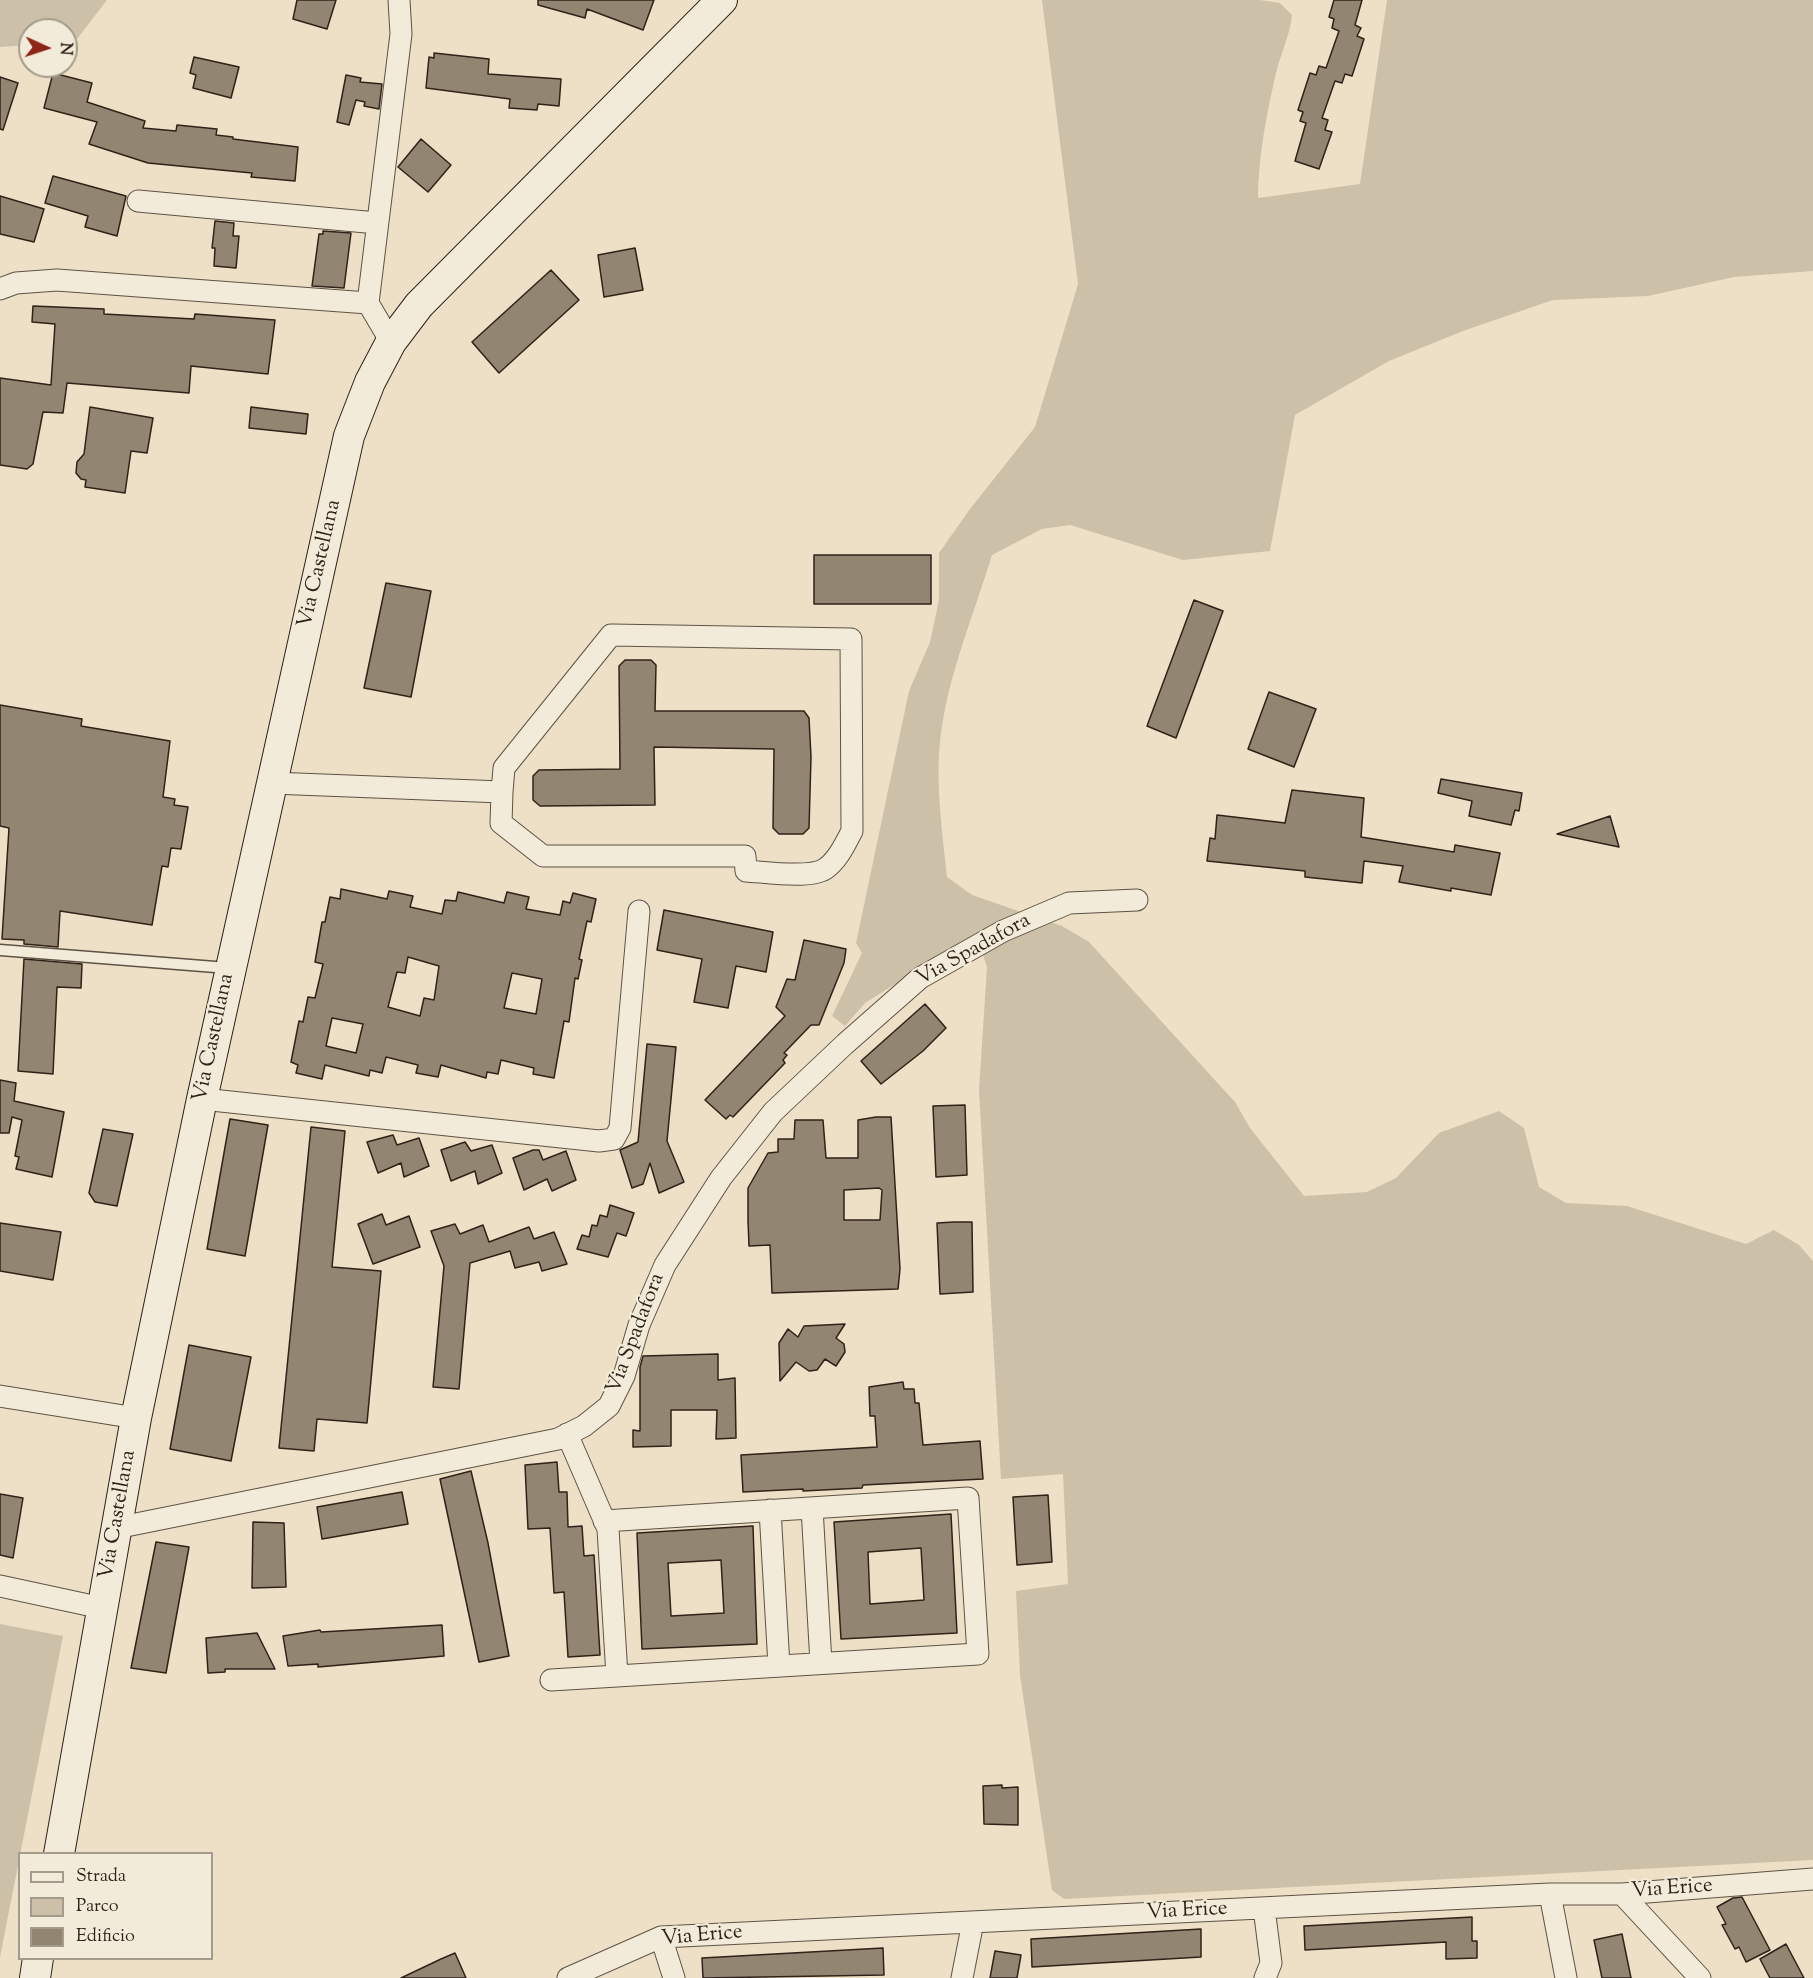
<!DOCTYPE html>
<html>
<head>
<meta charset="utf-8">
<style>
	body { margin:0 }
	#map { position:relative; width:1813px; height:1978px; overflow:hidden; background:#ede0c6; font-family:"Sorts Mill Goudy",serif }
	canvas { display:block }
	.legend { position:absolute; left:18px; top:1852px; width:195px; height:108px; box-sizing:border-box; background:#f3ebda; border:2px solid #a59b8c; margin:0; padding:8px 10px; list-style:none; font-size:18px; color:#2f2218 }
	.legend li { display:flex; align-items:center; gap:12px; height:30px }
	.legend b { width:30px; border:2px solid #a59b8c }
	.north { position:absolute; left:18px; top:18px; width:60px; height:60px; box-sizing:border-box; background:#f3ebda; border:2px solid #a59b8c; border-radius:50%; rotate:93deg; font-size:16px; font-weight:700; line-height:24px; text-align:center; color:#2f2218 }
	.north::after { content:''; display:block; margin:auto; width:21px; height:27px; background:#8f2418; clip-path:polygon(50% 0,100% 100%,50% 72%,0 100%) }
</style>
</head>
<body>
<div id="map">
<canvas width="1813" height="1978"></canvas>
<ul class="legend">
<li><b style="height:8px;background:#f3ebda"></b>Strada</li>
<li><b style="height:16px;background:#cdc0a8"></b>Parco</li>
<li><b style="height:16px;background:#928572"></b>Edificio</li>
</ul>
<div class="north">N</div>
</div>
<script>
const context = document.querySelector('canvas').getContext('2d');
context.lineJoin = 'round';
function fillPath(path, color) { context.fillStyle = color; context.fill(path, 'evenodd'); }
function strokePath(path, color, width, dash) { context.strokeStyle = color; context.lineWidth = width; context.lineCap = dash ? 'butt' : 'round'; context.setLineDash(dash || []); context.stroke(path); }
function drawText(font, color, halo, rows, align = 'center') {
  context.font = font + ' "Sorts Mill Goudy",serif'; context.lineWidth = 4.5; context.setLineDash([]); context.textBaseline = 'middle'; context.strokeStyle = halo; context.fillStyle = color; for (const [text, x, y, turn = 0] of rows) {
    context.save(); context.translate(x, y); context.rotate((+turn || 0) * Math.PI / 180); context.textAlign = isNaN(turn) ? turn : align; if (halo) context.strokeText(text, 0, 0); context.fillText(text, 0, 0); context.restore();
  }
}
fillPath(new Path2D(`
	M0 0H107L74 43H66V30H30V45L0 47Z
	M1042 0H1260L1280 3 1292 15C1290 35 1281 53 1276 73 1267 112 1258 158 1258 198L1360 184 1387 0H1813V271L1734 277 1648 296 1553 300 1463 331 1389 361 1295 415 1270 551 1183 560 1070 525 1042 529 992 555C975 611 951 668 942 726 934 776 942 828 947 877L972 895 1062 926 1089 942 1235 1102 1250 1128 1304 1196 1367 1192 1396 1178 1439 1133 1499 1111 1524 1128 1539 1187 1566 1203 1627 1206 1746 1244 1774 1230 1799 1245 1813 1261V1860L1064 1899 1052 1890 1020 1675 1016 1591 1068 1584 1063 1474 1001 1479 979 1090 987 967 976 933 865 1003 845 1026 832 1016 862 953 856 943 909 691 930 642 939 600V553L970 509 1035 427 1078 284Z
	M0 1624 63 1636 0 1957Z`), '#cdc0a8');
const building = new Path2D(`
	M297 0H336L327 29 293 19Z
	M538 0H654L643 30 587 9 585 18 538 5Z
	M1334 0H1362L1355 25 1361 28 1357 36 1364 39 1352 76 1345 74 1342 83 1335 81 1322 118 1328 120 1325 130 1332 132 1319 169 1295 161 1306 123 1300 121 1303 112 1298 110 1310 73 1316 75 1319 66 1326 68 1339 31 1332 28 1334 19 1329 17Z
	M434 53 489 59 488 74 561 79 559 106 538 104 537 110 509 108 510 99 426 88 429 57 434 58Z
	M194 57 239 67 231 98 193 88 196 75 190 73Z
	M53 73 92 83 87 102 145 121 143 128 176 131 177 125 217 129 216 135 233 137V139L298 147 295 181 251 177 252 173 148 163 89 144 97 122 44 108Z
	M346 75 361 78 360 82 382 84 379 109 364 106 365 102 356 100 349 125 337 122Z
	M0 77 18 83 3 130 0 129Z
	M421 139 451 165 428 192 398 167Z
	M53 176 126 196 117 236 85 227 88 216 45 203Z
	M0 196 44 209 34 242 0 234Z
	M215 221 234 223 233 236H239L236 268 214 266 215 248H212Z
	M323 231 351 233 344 288 312 286 319 234H323Z
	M635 248 643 290 604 297 598 255Z
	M551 270 579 300 499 373 472 342Z
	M33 306 104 309V314L194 319 195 314 275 320 268 374 191 366 189 393 67 383 63 413 43 412 33 464 27 469 0 465V378L51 385 55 324 32 322Z
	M90 407 153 418 147 453 131 451 125 493 85 487 86 480 81 479 76 473 77 462 84 454Z
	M251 407 308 414 306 434 249 428Z
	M814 555H931V604H814Z
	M386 583 431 591 411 697 364 688Z
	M1194 600 1223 611 1176 738 1147 726Z
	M625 660H651L656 665 655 711H804L809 718 811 757 809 828 803 834H779L773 828 774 749 654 747 655 805 540 806 533 800V776L539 770 620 769 619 666Z
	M1269 692 1316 709 1294 767 1248 749Z
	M0 705 82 719 81 726 170 741 163 797 175 799 174 805 188 807 181 849 171 848 168 867 162 866 152 925 60 911 58 947 24 944V940L2 939 9 828 0 826Z
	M1441 779 1522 793 1519 811 1515 810 1511 825 1469 816 1472 801 1438 793Z
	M1292 790 1364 798 1361 837 1454 852 1455 845 1500 853 1491 895 1451 888V891L1399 882 1403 866 1364 861 1362 883 1305 877V871L1207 861 1210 838 1215 839 1217 815 1285 823Z
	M1610 816 1619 847 1557 834Z
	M341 889 387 899 389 891 413 896 410 907 442 914 445 900 456 901 458 892 504 903 507 892 529 897 526 909 560 915 563 901 570 903 573 893 596 899 591 922 587 921 579 959 582 960 578 979 575 978 569 1022 564 1021 554 1078 533 1074 534 1068 501 1060 498 1074 487 1072 486 1078 441 1065 438 1077 416 1073 418 1065 386 1057 382 1073 370 1070 369 1076 325 1065 322 1079 296 1073 298 1065 291 1062 299 1021 303 1022 308 997 315 998 323 964 315 962 322 922H325L330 897 340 899ZM408 957 439 966 434 1000 424 998 420 1016 388 1007 397 972 405 973ZM512 973 542 979 536 1014 504 1008ZM332 1018 363 1024 356 1053 326 1046Z
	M664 910 773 932 766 972 736 966 728 1008 694 1002 702 959 657 950Z
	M804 940 846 949 844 963 819 1025H811L784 1053 787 1055 783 1060 785 1063 733 1117 730 1115 726 1119 705 1100 785 1016 776 1007 787 979 795 980Z
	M24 959 82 964 81 988 57 987 53 1074 18 1071Z
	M925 1004 946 1028 923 1051 881 1084 861 1061Z
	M647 1044 676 1047 667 1141 684 1182 659 1193 650 1163 643 1184 632 1188 620 1150 638 1142Z
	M0 1080 16 1083 14 1101 64 1112 52 1177 16 1169 19 1157 15 1156 22 1120 12 1117 9 1133H0Z
	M965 1105 967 1175 936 1177 933 1106Z
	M876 1117H891L900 1269 898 1289 772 1293 770 1245 749 1246 748 1221V1188L768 1153 778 1152V1139H794L795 1120H823L826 1158H858V1120ZM879 1188 882 1190 880 1220H844V1190Z
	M230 1119 268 1125 245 1256 207 1249Z
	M311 1127 345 1131 332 1267 381 1271 367 1423 317 1419 314 1451 279 1448Z
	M103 1129 133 1134 117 1206 95 1202 89 1193Z
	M393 1135 397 1145 419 1138 429 1166 404 1177 401 1163 378 1173 367 1142Z
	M465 1142 471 1151 492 1145 502 1173 478 1184 475 1171 451 1181 441 1150Z
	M533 1150H539L543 1160 566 1151 576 1180 552 1191 547 1179 524 1190 513 1158Z
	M610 1205 634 1213 626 1236 617 1233 608 1257 577 1249 582 1235 589 1237 592 1225 597 1226 600 1215 607 1217Z
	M382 1214 386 1225 409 1216 420 1247 373 1264 358 1224Z
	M954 1222H972L973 1292 940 1294 937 1223Z
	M0 1223 61 1232 53 1280 0 1271Z
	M455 1224 460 1234 483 1225 489 1242 529 1227 534 1239 554 1232 567 1264 542 1271 539 1262 515 1268 510 1251 470 1263 459 1389 433 1387 444 1266 431 1231Z
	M845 1324 836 1338 844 1344 845 1352 836 1366 825 1359 817 1370 809 1371 796 1362 780 1381 779 1343 788 1329 798 1337 804 1326Z
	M189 1345 251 1357 231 1461 170 1449Z
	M718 1354V1380L735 1378 736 1438 716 1439 717 1410H671V1446L633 1447V1430L640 1431V1367L643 1356Z
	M903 1382 904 1389H914L915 1403H919L923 1445 980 1441 983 1479 863 1485 862 1488 803 1491V1489L743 1492 741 1455 877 1447 875 1416H870L869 1387Z
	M557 1462 559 1492H567L568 1527 582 1526 584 1556 594 1555 600 1655 568 1657 564 1592 554 1593 550 1528 528 1529 525 1465Z
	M471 1471 488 1543 509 1656 479 1662 440 1479Z
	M402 1492 408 1524 322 1539 317 1507Z
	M0 1494 23 1498 13 1558 0 1555Z
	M1048 1495 1052 1562 1017 1565 1013 1497Z
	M951 1514 957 1633 841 1639 834 1522ZM921 1548 924 1600 870 1604 868 1552Z
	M253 1522 284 1523 286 1587 252 1588Z
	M753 1526 757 1644 642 1649 637 1533ZM721 1560 724 1613 671 1616 668 1563Z
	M156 1542 189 1547 166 1673 131 1668Z
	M442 1625 444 1656 318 1667V1664L288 1666 283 1636 320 1630 321 1632Z
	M257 1633 275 1669H225V1672L208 1673 206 1638Z
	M1002 1785V1788L1018 1787V1825L984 1824 983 1786Z
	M1742 1897 1770 1950 1746 1962 1739 1947 1735 1949 1722 1925 1726 1924 1717 1907 1733 1898Z
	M1472 1917V1941H1477V1958L1446 1959V1942L1305 1950 1304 1926Z
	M1201 1929V1957L1032 1967 1031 1939Z
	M1622 1934 1631 1978H1602L1594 1940Z
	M1786 1944 1804 1978H1770L1760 1959Z
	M883 1948 884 1975 703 1978 702 1958Z
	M995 1951 1021 1955 1017 1978H990Z
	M455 1953 466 1978H401L441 1959Z`);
fillPath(building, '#928572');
strokePath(building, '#2f2218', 1.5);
const lane = new Path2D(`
	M0 950 228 968`);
const street = new Path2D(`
	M138 201 377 223
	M0 289 16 283 57 280 368 303
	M391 342 368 303 401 34 399 0
	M272 783 502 792 504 768 611 635 851 639 852 831C845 844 838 860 825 869 809 879 765 872 746 871L745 856H543L501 823 502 792
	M202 1099 599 1141 614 1139 620 1128 639 911
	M0 1396 136 1418
	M812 1508 821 1663
	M770 1510 779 1666
	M604 1521 968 1498 978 1654 617 1676
	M116 1528 558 1439 584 1426 609 1406 624 1376 639 1325 665 1265 721 1178 773 1112 845 1044 920 978 1003 931 1069 903 1137 900
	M0 1586 102 1608
	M551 1680 617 1676 608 1529 567 1434
	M1550 1894 1566 1978
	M1622 1894 1700 1978
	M1264 1908 1271 1963 1265 1978
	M661 1937 674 1978
	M568 1978 661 1937 1550 1894H1622L1813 1879
	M962 1978 973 1922`);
const secondary = new Path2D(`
	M59 1854 136 1418 202 1099 349 436 370 382 391 342 419 305 722 0
	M35 1978 38 1958`);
strokePath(lane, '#5e5244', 13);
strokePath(street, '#5e5244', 23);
strokePath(secondary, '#2f2218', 32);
strokePath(lane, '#f3ebda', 10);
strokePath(street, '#f3ebda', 21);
strokePath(secondary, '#f3ebda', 30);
drawText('21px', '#2f2218', '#f3ebda', [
	["Via Castellana",321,564,-77],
	["Via Spadafora",974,951,-29],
	["Via Castellana",215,1038,-78],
	["Via Spadafora",637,1334,-69],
	["Via Castellana",119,1515,-80],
	["Via Erice",1672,1890,-4],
	["Via Erice",1187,1912,-3],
	["Via Erice",702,1937,-5]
]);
</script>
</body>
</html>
